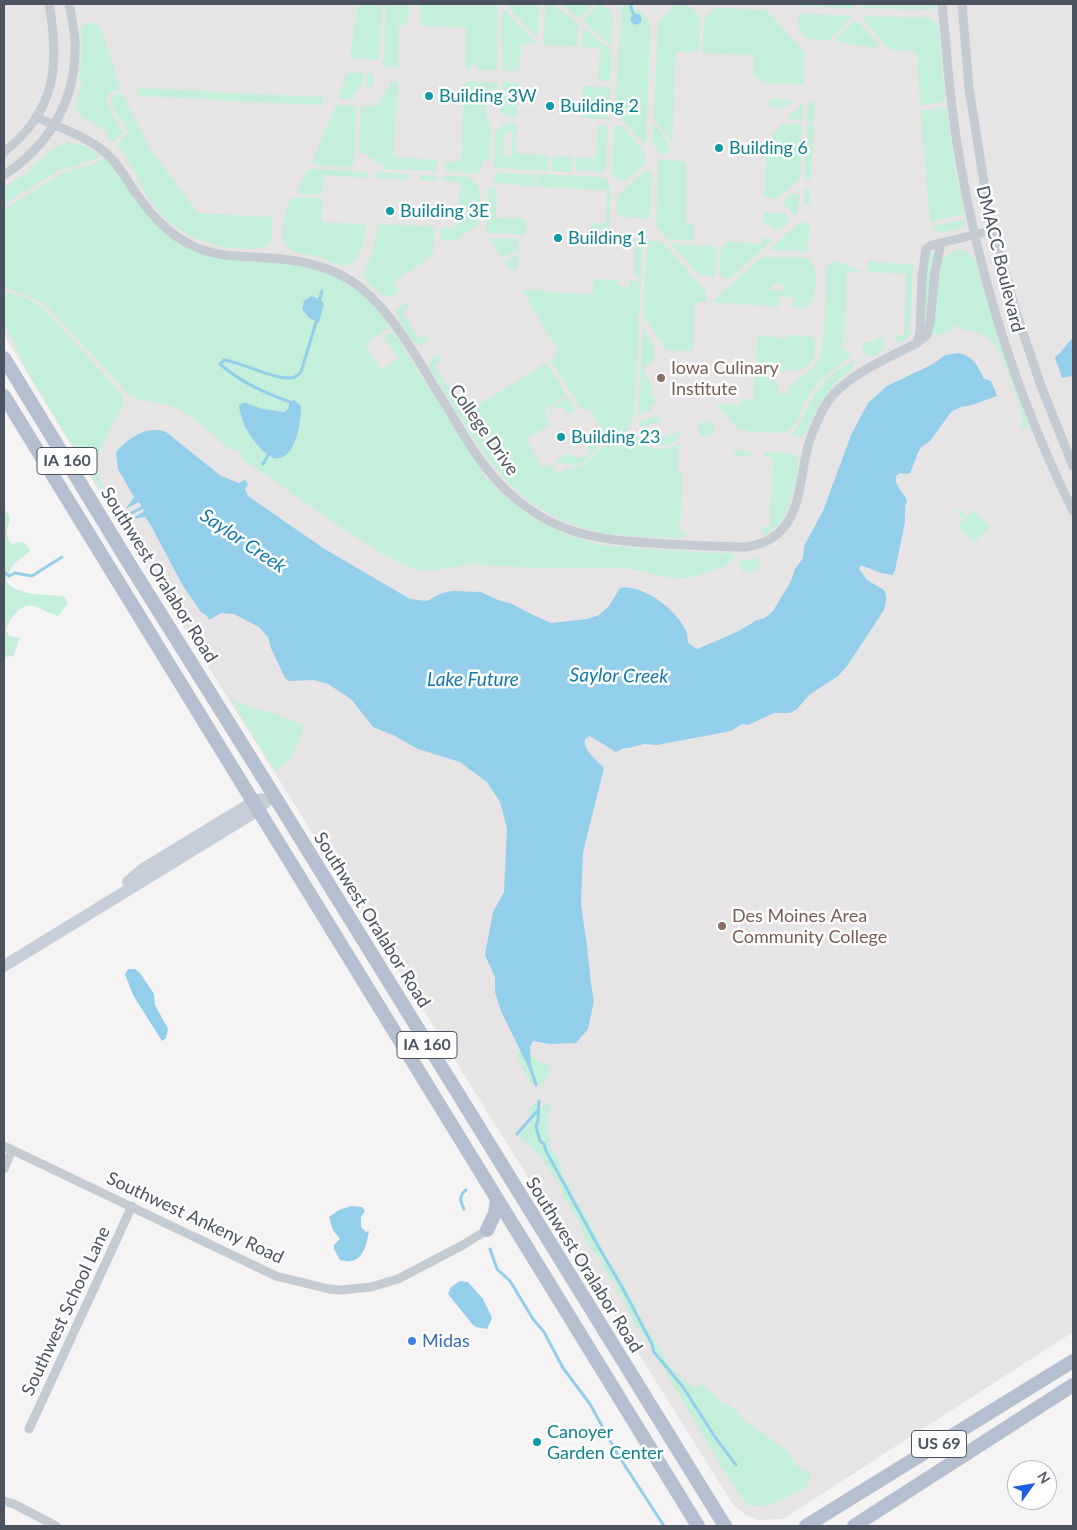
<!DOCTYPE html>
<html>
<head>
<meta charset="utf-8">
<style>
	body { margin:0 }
	#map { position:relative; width:1077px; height:1530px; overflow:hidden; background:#f5f3f3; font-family:Lato,sans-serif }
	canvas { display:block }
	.frame { position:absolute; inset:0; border:5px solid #4b5360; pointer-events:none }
	.north { position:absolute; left:1007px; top:1460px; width:50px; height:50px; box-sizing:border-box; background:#fff; border:1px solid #b7babf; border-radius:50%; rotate:58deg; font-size:14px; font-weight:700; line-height:20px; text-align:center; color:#4b5360 }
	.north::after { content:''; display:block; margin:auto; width:18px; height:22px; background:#205de1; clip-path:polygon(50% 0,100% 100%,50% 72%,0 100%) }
</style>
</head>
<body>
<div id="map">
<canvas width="1077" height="1530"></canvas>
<div class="frame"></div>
<div class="north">N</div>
</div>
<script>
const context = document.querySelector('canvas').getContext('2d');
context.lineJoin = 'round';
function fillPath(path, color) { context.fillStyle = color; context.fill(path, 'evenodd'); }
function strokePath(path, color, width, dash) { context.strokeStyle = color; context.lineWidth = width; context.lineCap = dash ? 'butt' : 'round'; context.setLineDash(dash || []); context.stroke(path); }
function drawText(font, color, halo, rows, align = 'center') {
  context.font = font + ' Lato,sans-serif'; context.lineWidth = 5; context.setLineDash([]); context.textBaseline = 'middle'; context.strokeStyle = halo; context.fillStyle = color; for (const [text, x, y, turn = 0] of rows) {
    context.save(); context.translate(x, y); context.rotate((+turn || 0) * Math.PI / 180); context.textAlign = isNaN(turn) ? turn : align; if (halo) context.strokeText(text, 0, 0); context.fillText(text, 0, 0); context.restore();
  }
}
fillPath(new Path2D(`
	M4 4H1073V1332L783 1519 758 1520 746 1515 734 1506 117 521 4 335Z`), '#e6e4e5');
fillPath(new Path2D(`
	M358 4H382L379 60 350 58Z
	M386 4H409L408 25H399L398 68 383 67Z
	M420 4H497V70H478V65H471V69H465L467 28 421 26V23H419Z
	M506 4H539L538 38 508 7Z
	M546 4H553L576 22 578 25 577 46 543 45Z
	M561 4H592L579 19Z
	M598 4H605L604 7 611 10 609 12 613 15 612 47 583 21Z
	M625 4H634L633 7 636 11 638 9 650 23 646 142H642L615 112 621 11 619 9Z
	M799 4H856L853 8 799 6Z
	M860 4H937V5L932 9 926 10 863 8Z
	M675 5 690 6 700 18 699 52H676L672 147 668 137 654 118 658 22Z
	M715 8H725L767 11 805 53 804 85 765 83 754 76 755 55 702 53 704 19Z
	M505 10 538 44H521L519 71H503L501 13Z
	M799 13 852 16 828 41 805 38 798 26Z
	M865 16 929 18 938 24 945 102 920 105 917 52 889 49 863 19Z
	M857 21 879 45V48L836 42V39L851 23Z
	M87 23H96L101 27 121 91C92 89 117 121 123 131L114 143 105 135 107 132 80 115 75 108 82 82 79 80 81 61V31L82 27Z
	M583 27 612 51 610 81 598 80 600 48 582 47Z
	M346 73H363L362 86H358V93H354V99H339Z
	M367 73 374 74 373 87H366Z
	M468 81 497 83V89L492 90V101H487L486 116 491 128 489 160H484L479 173 447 172 445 168V162L461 161 464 83Z
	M390 82H398L393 157 437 160V171L383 169V164H375V159L368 158V154L359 153 361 106 377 107V102H381V95H385V89H390Z
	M502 82 519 83V91H502Z
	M583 86 610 87 608 119 581 118Z
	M137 88 324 97 323 105 136 96Z
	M116 94H122L150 149 198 213 273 217C271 243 274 250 245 249 206 247 169 232 148 197 138 180 130 160 117 145L128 132 113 107 111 97Z
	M500 95 518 96 517 117 506 116 500 111Z
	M769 99 791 100 793 102 783 108 768 107Z
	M812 101 815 105 814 122 807 121 808 103Z
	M336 105 357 106 354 163 350 167 314 165 312 162Z
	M801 105H803L802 120 786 119Z
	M946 107 956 174 965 214 930 222 920 111Z
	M653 122C661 132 669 141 669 154H661L652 143Z
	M505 123 517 124 516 154 549 156 548 171 497 168 494 165 495 132ZM504 132 513 133 511 157 503 156Z
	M783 124H802L800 179 778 198 764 197 766 155H780V140H772V135Z
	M807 124 814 125 811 179H805Z
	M597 125 608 126 606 169 601 172 576 171V157L596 158Z
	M614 126H622L645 153V164L626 181 617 180 612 174Z
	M67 143C80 143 90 146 100 156L87 162 58 171 4 204V188L25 174 52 149Z
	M552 156 573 157 572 172 552 171Z
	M105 158C132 186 146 226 183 245 217 263 250 259 287 263 331 268 367 291 390 327L365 344 380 369 398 359 384 336 393 331 486 478 507 498 532 518 569 536 606 546 735 554 733 559 723 567 693 577 676 579 637 570 619 568H535L473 564 429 571 414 569 384 555 345 530 244 460V459L241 456 242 454 235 449 233 452C216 438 193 415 174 407 159 401 143 403 129 395L44 303 4 286V209L63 173 90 165Z
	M659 159 686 162 685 223 694 224V241L667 239 656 226Z
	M313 169 368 172 367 178 324 175 323 193H321L320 195 296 193 307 171Z
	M645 170 652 171 650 219 621 217 616 212 617 196Z
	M375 172 408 174V180L374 178Z
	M497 172 537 175 536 187 492 182Z
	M539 174 603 177 607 179 611 188 609 230 591 229V223H606L607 190 538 187Z
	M420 175 437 176 436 181H420Z
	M443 176C450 176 460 175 467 177 486 184 480 210 479 225L454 241 440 240V228H457L460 182 443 181Z
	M490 187H497L496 218 526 219 525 235 486 233 488 189Z
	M804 189 811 190 810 205H804Z
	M791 194H799L798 212 794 215 782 202Z
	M296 197 321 198V200H323L322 222 365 224C365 237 361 270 340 265 332 263 325 259 318 257 310 254 298 255 291 250 276 241 284 211 291 199Z
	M763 212 785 213 790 221 782 228 776 230 767 224 763 223Z
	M965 219V224L959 229 938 232 931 227Z
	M800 222 809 224 808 252 771 250V248Z
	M377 224 435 227 433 254 429 256 430 258 394 281 399 292 390 297C383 297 379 293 373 288 357 273 366 269 372 253 375 243 377 234 377 224Z
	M591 236 643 239 641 277 634 276 635 244 591 241Z
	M489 238 519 239V250L501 257Z
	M762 238 773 239 731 278 719 277 721 248 724 245 725 242 762 244Z
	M647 240 661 242 666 246 706 292V302H695L693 351 666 350 643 315Z
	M670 243 714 246 717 249 715 277 699 275Z
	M956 250C965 249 970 253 975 260L1000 345 1030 426 1022 429 1020 428C1022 423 1022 418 1021 413 1018 398 1001 350 991 340 981 332 969 330 958 329L957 324 952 325 953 330 937 335 932 332 940 265 946 255Z
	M931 252 934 253 927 319H923L928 257Z
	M518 254V270L509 269 504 262Z
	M764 257 806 258 810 260C812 265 815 269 816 275 817 283 814 304 805 308 801 309 796 308 793 308V298L792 297H779V307L712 302 759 259ZM772 284H784L785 290 772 291 770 289Z
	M834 260 863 272H847L843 350 849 351 851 355C833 371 820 376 807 398 801 408 798 426 787 431 778 435 752 431 741 430 729 425 728 412 716 406L724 404 741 405V399H754L755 376C768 377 778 378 779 393L787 394C794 374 809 377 818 361 826 345 825 289 826 268Z
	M868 261 913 265 911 319 908 330 913 333 902 342H898L894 337 896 335H904L906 274 867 272Z
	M594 279 617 280V286L629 287 630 280 641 281 639 315 636 317 639 322 634 415 631 416 633 422 629 423 630 429 594 450 589 459 575 466 571 464 568 465 567 463H556L555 461 568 453 577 458 586 457 590 452 586 443 594 439 591 435 601 428 589 408 583 411 551 361 556 355V347L522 290 593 294Z
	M4 290 32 301 43 308 119 391 123 398V404C116 421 105 436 99 453 91 472 112 508 122 525L226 693C239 707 255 708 272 713 283 717 294 721 305 725L292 758 275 771 29 375 4 323Z
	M403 304H407L409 307 403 313 419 339 425 335 428 336 429 339 427 342C422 344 419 344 415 342 409 338 396 316 396 310Z
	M643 327 657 350 654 346 652 348 654 351V361L643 368 652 386V398H657L658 403 650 405 652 411 638 414Z
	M757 335 786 339 787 335 811 336 815 342C817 382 781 369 756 368Z
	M874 338H883L885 348 874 356 868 357 863 351V342H874Z
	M436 355 441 357 442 360 435 365 458 402 468 397 475 407 546 363 567 395 547 408 546 415 551 424 526 439 543 468 551 464 557 474 570 467 571 469 573 467 575 470 591 460 597 451 627 433 635 432C644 451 663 454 679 443L678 473 682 474 680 531 687 532 686 537 678 538C651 537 622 537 595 531 507 511 474 438 430 369V359Z
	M854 360 853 368C829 386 816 407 805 434L800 437 790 436 797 428 811 400 820 387 834 372Z
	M568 397 576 410 568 414 564 408 557 407 552 410 550 417 548 412 552 407Z
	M659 416 661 422 640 427 638 421Z
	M698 429a8 8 0 1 1 16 0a8 8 0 1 1-16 0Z
	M646 430 651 435 660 439 680 431V438C665 450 649 448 639 431Z
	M737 450 751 451 752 455 750 456H736L733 453Z
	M766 452C774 452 789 450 796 457 803 465 788 511 782 520 777 527 771 532 764 535L761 533V529L762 527H770L773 458 765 457 764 454Z
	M4 509 10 517C8 526 3 538 13 544L18 542 25 543 30 550C27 556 21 557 16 562 11 567 8 574 6 581 18 597 46 594 64 596L68 603 58 616C50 614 42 609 35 606 20 602 9 619 6 631L9 636 20 638 13 656 4 657Z
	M959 509 967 517 974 510 990 527 973 543 958 526 964 520 956 511Z
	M757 557 760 564 759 568 748 573 742 571 739 562Z
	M521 1051 551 1067 550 1072 543 1084H531L517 1057V1054Z
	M536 1103 542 1107 549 1104 551 1107 548 1115 549 1130 548 1136 550 1147 559 1161 564 1178 570 1187 575 1200 583 1209 605 1254 624 1284 646 1327 654 1338 665 1358 664 1359C673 1370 682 1379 694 1388L704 1385 721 1402 731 1406 745 1421 788 1451 795 1465 811 1473 806 1488C788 1495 768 1511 747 1505L721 1466 659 1360H657L646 1339 636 1326 615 1284 609 1277 597 1255 587 1243 579 1221 565 1200 560 1185 540 1156 528 1144 519 1138C522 1124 537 1129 528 1110Z`), '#c4efda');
fillPath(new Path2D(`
	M630.5 19a5.5 5.5 0 1 1 11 0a5.5 5.5 0 1 1-11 0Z
	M311 296 320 299 324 304 319 322 309 318 302 309 304 301Z
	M1073 338V378L1071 376 1062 378 1055 357C1063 352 1066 344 1073 338Z
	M959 353C973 356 978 366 984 379L991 381 997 396 972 405 961 407 952 411 930 441 920 448 910 473 906 474 900 473 896 476C894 487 905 492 907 502L905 506V522L895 570 893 575 881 573 863 566H860L859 569 867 580 884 590 886 595V601L884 610 847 666 838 676 809 695 797 709 790 713H774L748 725 742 724 731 731 657 745 644 744 628 748H624L616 752 590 736 585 739C583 751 596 759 604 768L583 852 581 904 587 946 591 984 594 1001 588 1029 576 1043 550 1044 533 1041 530 1047 531 1073 501 1011 495 992V977L485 955 493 912 504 892 507 828 500 802 487 782 460 762 418 749 395 736 373 727 351 699 328 684 314 680 289 681 285 678 271 648 268 637 259 627 234 614 221 613 209 620 207 616 201 612 183 586 149 522 145 517 132 519 144 511 139 502 126 509 134 497 118 469 116 452C129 438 146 425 166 432L221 476 239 483 245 480 248 484 245 489 248 496 323 548 410 599 427 601 442 593 452 591 481 592 498 600 512 604 535 616 551 623 587 619 599 615 609 606 620 588C643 584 677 610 686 631 688 635 687 639 688 643L697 649 737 632 757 620 765 618 773 611 790 583 795 569 803 558 804 546 823 511 851 435 868 403 887 386 933 364 945 355Z
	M294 400 301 406C301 421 296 463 273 458 255 447 242 427 239 406L242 403H246L263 409 284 412 288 409 290 402Z
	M128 969H135L140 973 154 994 155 1005 168 1029 166 1038 162 1041 133 995 125 974Z
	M351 1206 362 1207 365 1211 361 1217V1227L366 1232 369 1231C366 1248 362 1266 340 1260L334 1249V1245L340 1239 333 1230 329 1217 339 1210Z
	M460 1281 468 1282 483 1299 492 1318 487 1329 476 1327 473 1325 448 1294 451 1287Z`), '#93ceeb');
strokePath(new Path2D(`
	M631 4V8L633 13
	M319 302 322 291
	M291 404 290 402C263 392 242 383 220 364L224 360C242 362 280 383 295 377 297 376 299 374 301 372L317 319
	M263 464 270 452
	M128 515 145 506
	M4 574 5 573 9 576 15 573 32 576 62 557
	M530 1066 536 1085
	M539 1101 538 1120 536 1126 540 1141 544 1144 546 1151 598 1246 622 1287 652 1344 654 1352 683 1387 715 1437 736 1465
	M517 1134 538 1110
	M464 1209C460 1201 459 1195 466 1190
	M490 1249 497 1269 510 1281 533 1319 544 1332 563 1368 590 1404 618 1455 664 1526`), '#93ceeb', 3);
strokePath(new Path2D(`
	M942 4C947 50 949 97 957 143 977 271 1016 395 1073 511
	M962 4 969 88 988 208 1015 309 1041 386 1073 466
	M36 117C62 129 90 137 110 157 119 166 125 176 131 186 148 211 166 234 195 247 213 255 232 256 252 257 291 259 329 262 361 288 394 315 415 355 437 391 457 422 474 457 500 484 550 536 598 540 666 544 693 545 720 547 747 547 802 538 797 489 808 446 813 430 819 415 828 401 847 375 888 358 917 343L927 335 930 323 935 272 941 243
	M4 152C56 111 60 65 49 4
	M4 175C47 147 75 103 75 50 76 34 72 19 69 4
	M917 343 920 332 922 277 926 249 932 245 994 230
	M4 1146 276 1276 329 1289 342 1290 371 1287 398 1279 463 1245 487 1230
	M4 1169 12 1150
	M29 1429 132 1206
	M4 1501 14 1504 56 1526`), '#c4cbd3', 9);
strokePath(new Path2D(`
	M128 882 143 869 253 802 262 799
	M4 966 247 817 257 810 274 795`), '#c6ceda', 12);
strokePath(new Path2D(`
	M4 358 130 565 265 781 725 1526
	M4 396 698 1526
	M487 1230 495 1213 497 1199
	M806 1526 1073 1361
	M854 1526 1073 1385`), '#b4bfd0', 14);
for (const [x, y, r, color] of [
	[429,96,5,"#0f9aa8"],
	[550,106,5,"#0f9aa8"],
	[719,148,5,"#0f9aa8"],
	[390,211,5,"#0f9aa8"],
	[558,238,5,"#0f9aa8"],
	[661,378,5,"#8d6e63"],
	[561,437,5,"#0f9aa8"],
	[722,926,5,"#8d6e63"],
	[412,1341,5,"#3f7fe0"],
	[537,1442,5,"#0f9aa8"]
]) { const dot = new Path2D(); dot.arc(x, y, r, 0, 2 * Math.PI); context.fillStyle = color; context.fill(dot); strokePath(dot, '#fff', 2); }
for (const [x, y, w] of [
	[67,461,60],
	[427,1045,60],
	[939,1444,55]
]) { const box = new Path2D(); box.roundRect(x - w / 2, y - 13.5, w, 27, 4); context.fillStyle = '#fff'; context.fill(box); strokePath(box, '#4b5360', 1); }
drawText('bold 16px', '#4b5360', null, [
	["IA 160",67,461],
	["IA 160",427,1045],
	["US 69",939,1444]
]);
drawText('18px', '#0d838f', '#fff', [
	["Building 3W",439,96],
	["Building 2",560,106],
	["Building 6",729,148],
	["Building 3E",400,211],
	["Building 1",568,238],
	["Building 23",571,437],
	["Canoyer",547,1432],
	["Garden Center",547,1453]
], 'left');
drawText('18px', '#4b5360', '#fff', [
	["DMACC Boulevard",1000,259,76],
	["College Drive",484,430,55],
	["Southwest Oralabor Road",159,575,58],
	["Southwest Oralabor Road",372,920,58],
	["Southwest Ankeny Road",195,1218,25],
	["Southwest Oralabor Road",584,1265,58],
	["Southwest School Lane",66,1311,-65]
]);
drawText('18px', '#785e54', '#fff', [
	["Iowa Culinary",671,368],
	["Institute",671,389],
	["Des Moines Area",732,916],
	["Community College",732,937]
], 'left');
drawText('18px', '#366cbe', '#fff', [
	["Midas",422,1341]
], 'left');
drawText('italic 19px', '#1079ad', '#fff', [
	["Saylor Creek",243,541,34],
	["Saylor Creek",619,676,1],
	["Lake Future",473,680]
]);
</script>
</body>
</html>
